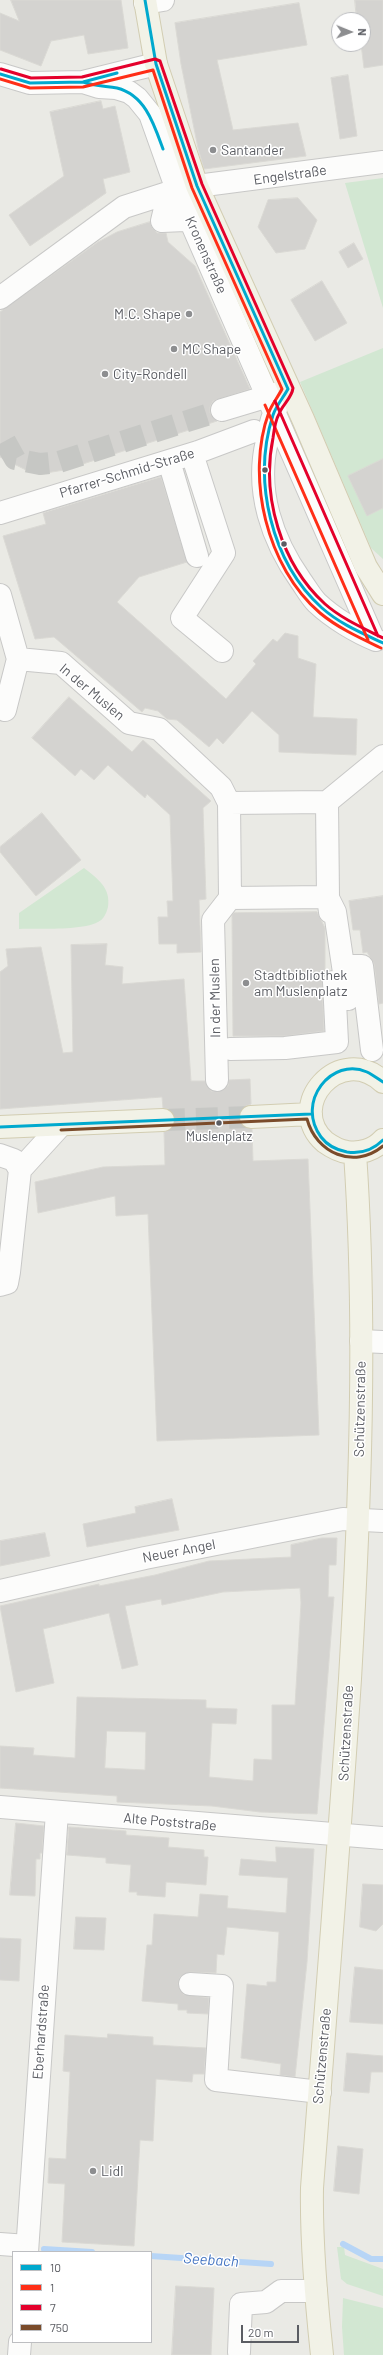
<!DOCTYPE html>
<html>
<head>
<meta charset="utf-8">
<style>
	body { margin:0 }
	#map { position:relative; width:383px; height:2355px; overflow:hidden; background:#eaeae5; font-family:Barlow,sans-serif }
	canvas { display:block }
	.legend { position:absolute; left:12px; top:2251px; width:140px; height:92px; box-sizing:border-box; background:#fff; border:1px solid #bdbec1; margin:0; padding:5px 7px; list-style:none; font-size:12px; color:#5b5d63 }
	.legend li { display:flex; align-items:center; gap:8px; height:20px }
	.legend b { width:20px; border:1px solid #bdbec1 }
	.north { position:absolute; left:331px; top:12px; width:40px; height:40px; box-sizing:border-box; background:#fff; border:1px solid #bdbec1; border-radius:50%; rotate:91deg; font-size:11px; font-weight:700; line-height:16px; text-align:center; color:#5b5d63 }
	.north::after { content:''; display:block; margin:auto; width:14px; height:18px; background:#8d8e90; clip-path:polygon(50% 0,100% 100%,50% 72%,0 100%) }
	.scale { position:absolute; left:241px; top:2325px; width:58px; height:18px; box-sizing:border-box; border:2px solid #5b5d63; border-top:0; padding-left:5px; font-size:12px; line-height:14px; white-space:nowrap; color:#5b5d63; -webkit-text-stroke:3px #fff; paint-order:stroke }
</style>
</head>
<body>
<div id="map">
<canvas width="383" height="2355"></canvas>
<ul class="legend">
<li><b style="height:5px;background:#00a9ce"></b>10</li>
<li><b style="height:5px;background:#ff2e17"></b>1</li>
<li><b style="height:5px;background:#e4002b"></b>7</li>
<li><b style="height:5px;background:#7a4b2a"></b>750</li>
</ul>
<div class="north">N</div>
<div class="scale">20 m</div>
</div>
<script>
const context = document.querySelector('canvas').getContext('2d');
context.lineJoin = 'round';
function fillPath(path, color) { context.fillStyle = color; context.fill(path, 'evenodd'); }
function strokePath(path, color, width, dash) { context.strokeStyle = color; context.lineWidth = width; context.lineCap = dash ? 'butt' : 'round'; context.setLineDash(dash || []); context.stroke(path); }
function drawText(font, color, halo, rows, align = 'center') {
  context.font = font + ' Barlow,sans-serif'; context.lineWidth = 3; context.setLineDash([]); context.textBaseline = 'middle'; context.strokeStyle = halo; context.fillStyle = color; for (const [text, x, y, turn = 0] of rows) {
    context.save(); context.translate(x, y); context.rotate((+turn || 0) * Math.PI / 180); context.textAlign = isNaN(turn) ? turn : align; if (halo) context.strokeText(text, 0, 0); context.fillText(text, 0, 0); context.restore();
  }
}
fillPath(new Path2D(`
	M383 178V308L345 183Z
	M383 348V559L371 548 300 382Z
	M84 868C98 879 111 888 108 907 106 914 104 919 98 922 81 931 39 928 19 929V913Z
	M337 2247H344L345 2255 383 2269V2296L347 2284 341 2279Z
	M343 2298 383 2308V2355H344L342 2327Z`), '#d2e7d2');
strokePath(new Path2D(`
	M343 2244 371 2259H383
	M44 2249 92 2252
	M151 2256 271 2264`), '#b7d5f6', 6);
const building = new Path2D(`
	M11 0H121L128 48 88 54 84 35 51 41 41 66 0 50V13L19 21Z
	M355 0H383V65L364 68 361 44H363V20H357Z
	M299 3 307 45 217 60 233 130 298 123 306 156 204 169 198 148 181 64 175 23Z
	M348 75 357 136 340 139 331 78Z
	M101 101 103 109 115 106 130 172 103 179 106 193 30 246 9 215 64 176 50 112Z
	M298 198 317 220 305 249 276 253 258 227 268 200Z
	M150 222 153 229 157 233H166L168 242 195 266 250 389 213 401 210 407V413L217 421 64 470 46 473 26 470 0 457V312L98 242 117 232Z
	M354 243 363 259 348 268 339 252Z
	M322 281 347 323 315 341 291 300Z
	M383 459V508L367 516 348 476Z
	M161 477 187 562 139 577 117 602 226 699 256 664 253 661 273 639 277 642 285 633 298 636V658L316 664 313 717 357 719 356 755 279 752V735L252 711 223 744 217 738 209 747 177 720 167 719 158 711 145 708 142 712 54 637 35 639 3 536 46 524 43 513Z
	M69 697 132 752 143 740 211 801 203 808 206 899 199 900 201 952 177 953V944H159L158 917H168L167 901H173L170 815 147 794 145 798 108 765 94 780 81 769 75 776 32 738Z
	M42 813 81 860 36 896 0 852V847Z
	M383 896V1003L379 1004 374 964 367 952 363 953 360 930H353L349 901Z
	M317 912 325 928V974L322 983 324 1031 284 1036H233L232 915 234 913Z
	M107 944 105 965 123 967 122 984 184 979 191 1081H205L211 1091 218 1092 228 1086 229 1080 250 1079 251 1104 244 1107 239 1117 241 1124 252 1129 253 1161 308 1159 319 1435 157 1441 148 1214 116 1216 115 1196 38 1213 35 1182 103 1167 165 1165 164 1132 174 1126 175 1119 169 1109 163 1108 162 1097 0 1109V972L8 966 6 949 41 947 63 1053 73 1052 71 945Z
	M172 1499 179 1530 87 1547 83 1524 136 1513 135 1507Z
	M45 1533 50 1556 0 1566V1541Z
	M322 1538H337L336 1565H329L328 1597H334L317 1814 260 1812 212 1806 117 1802V1796L0 1788V1746L34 1748 33 1755 75 1758 77 1697 206 1700V1708L237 1709 236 1724 212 1723 209 1777 253 1781 254 1759 272 1760V1705H295L301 1603 300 1588 223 1592 162 1605 161 1599 125 1606 138 1665 122 1669 109 1613 43 1629 54 1683 16 1692 0 1606 99 1584V1586L155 1575 209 1561 291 1557V1545ZM107 1731 146 1732 145 1770 105 1768Z
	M16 1823 44 1826 42 1853H40V1859H36L35 1896 10 1895Z
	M69 1827 126 1831V1835L169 1838 168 1847 204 1850V1857H208L206 1885 166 1882 165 1897 137 1895V1892H129L131 1865 106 1863V1858L67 1855Z
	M276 1847 314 1849 307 1962 295 2077 280 2075 281 2064 241 2058 247 1984 267 1986V1982H276L279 1932 227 1927 224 1955 217 1954 216 1973 190 1972 180 1977 178 1984 183 1994 209 1998 208 2014 187 2013V2010H178V2004L142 2001 147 1945H152L154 1914 198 1917 200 1894 228 1896 227 1908 286 1913 288 1878 239 1875 241 1859 276 1862Z
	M363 1884 383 1885V1924L376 1931 360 1927Z
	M76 1917 106 1918 104 1950 74 1949Z
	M0 1938 21 1939 19 1981 0 1980Z
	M355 1967 383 1970V2024L350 2022Z
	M108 2034 153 2037V2045L206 2048 204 2074H193L192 2082 156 2079 153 2141 140 2140 134 2246 62 2242 65 2184 48 2183 49 2158 66 2159 70 2072 63 2071 65 2035 107 2038Z
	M347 2053 383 2056V2072H371L369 2093 344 2091Z
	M338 2146 363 2149 359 2194 334 2191Z
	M176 2286 214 2288 211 2355H172Z`);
fillPath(building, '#d4d3d0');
strokePath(building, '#dad9d4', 1);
strokePath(new Path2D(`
	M5 441 15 459 40 464 59 462 222 410`), '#c6c7c4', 22, [22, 11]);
strokePath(new Path2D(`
	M163 1120 251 1117`), '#c6c7c4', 22, [22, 11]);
const minor = new Path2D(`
	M145 3 163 0
	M0 74 30 83 83 82 156 64
	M83 82 99 87 116 88 129 92 137 98 150 114 177 190 373 638
	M197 186 383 162
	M177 190 166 204 162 221 185 220 203 223
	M0 298 124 207 177 190
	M276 409C271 418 269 431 267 441 255 491 272 540 301 581 306 588 311 597 317 603 333 618 356 632 376 640
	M222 410 282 392
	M192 454 224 553 182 618 222 651
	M169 461 197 556
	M0 513 198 452 254 431
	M0 595 18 659 61 663 129 723 159 729 221 787 229 803
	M5 710 18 659
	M327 802 383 756
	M328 897 230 898 229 803 327 802 328 897 330 912
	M328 898 335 912 348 999
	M343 966H362L372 1050
	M230 1049 285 1048 337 1042 334 982
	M217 1080 213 920 230 898
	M0 1155 14 1160 20 1170
	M0 1285 7 1283 9 1272 20 1170 61 1125
	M361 1341 383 1342
	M0 1591 145 1558 343 1519 383 1521
	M0 1807 383 1838
	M190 1984 222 1986 216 2080 320 2092
	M0 2244 27 2246
	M27 2252 57 1812
	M239 2352 241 2304 266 2302 281 2291H316
	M19 2355 20 2342`);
const major = new Path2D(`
	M145 0 156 64 197 186 303 419 366 567 383 594
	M383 1082C340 1042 284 1106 325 1142 332 1147 339 1151 347 1152 360 1154 374 1150 383 1140
	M251 1117 311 1114
	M0 1127 163 1120
	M322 2355C316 2299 311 2244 312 2188 325 2019 339 1849 350 1679 360 1504 367 1328 355 1153`);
strokePath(minor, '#c8c8c7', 24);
strokePath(major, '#d2cdb2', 24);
strokePath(minor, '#fcfcfb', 22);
strokePath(major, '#f2f2e7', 22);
strokePath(new Path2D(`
	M145 0 156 64 197 186 288 389C283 398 276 406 273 415 252 480 271 562 322 608 340 624 362 633 383 643
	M0 74 30 83 83 82 117 73
	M83 82C94 86 105 86 117 88 145 95 154 124 163 149
	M383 1082C378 1079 373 1075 367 1072 332 1056 295 1102 321 1137 327 1145 336 1150 347 1152 360 1154 373 1150 383 1140
	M0 1127 311 1114`), '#00a9ce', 3);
strokePath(new Path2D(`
	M0 79 30 88 83 87 153 70 192 188 282 389C278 397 272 404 269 412 245 477 267 568 320 613 338 628 360 638 381 648
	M265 405 368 640`), '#ff2e17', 3);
strokePath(new Path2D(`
	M1 69 31 78 82 77 155 59 160 61 202 184 293 388C292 398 282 405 279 414 275 421 274 430 273 438 261 496 281 564 325 604 342 619 363 628 383 638
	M275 401 378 636`), '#e4002b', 3);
strokePath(new Path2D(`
	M61 1130 307 1119C316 1153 354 1170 383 1146`), '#7a4b2a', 3);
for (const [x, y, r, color] of [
	[213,150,4,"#8d8e90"],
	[189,314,4,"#8d8e90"],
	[174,349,4,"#8d8e90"],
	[105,374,4,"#8d8e90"],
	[265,470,3.5,"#5b5d63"],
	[284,544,3.5,"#5b5d63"],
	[246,983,4,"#8d8e90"],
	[219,1123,3.5,"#5b5d63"],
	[93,2171,4,"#8d8e90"]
]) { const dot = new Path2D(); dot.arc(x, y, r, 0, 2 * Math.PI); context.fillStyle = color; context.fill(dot); strokePath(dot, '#fff', 1.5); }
drawText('13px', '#5b5d63', '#fff', [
	["Muslenplatz",219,1137]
]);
drawText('14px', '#5b5d63', '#fff', [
	["Santander",221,150],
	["M.C. Shape",181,314,"right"],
	["MC Shape",182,349],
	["City-Rondell",113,374],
	["Stadtbibliothek",254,975],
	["am Muslenplatz",254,991],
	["Lidl",101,2171]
], 'left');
drawText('14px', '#5b5d63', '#fff', [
	["Engelstraße",290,175,-8],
	["Kronenstraße",206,255,66],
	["Pfarrer-Schmid-Straße",127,473,-17],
	["In der Muslen",92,692,40],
	["In der Muslen",215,998,-91],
	["Schützenstraße",360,1409,-89],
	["Neuer Angel",179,1551,-11],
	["Schützenstraße",346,1733,-87],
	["Alte Poststraße",170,1822,5],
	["Eberhardstraße",41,2032,-86],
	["Schützenstraße",322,2056,-85]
]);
drawText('italic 15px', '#4374c2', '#fff', [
	["Seebach",211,2260,4]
]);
</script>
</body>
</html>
